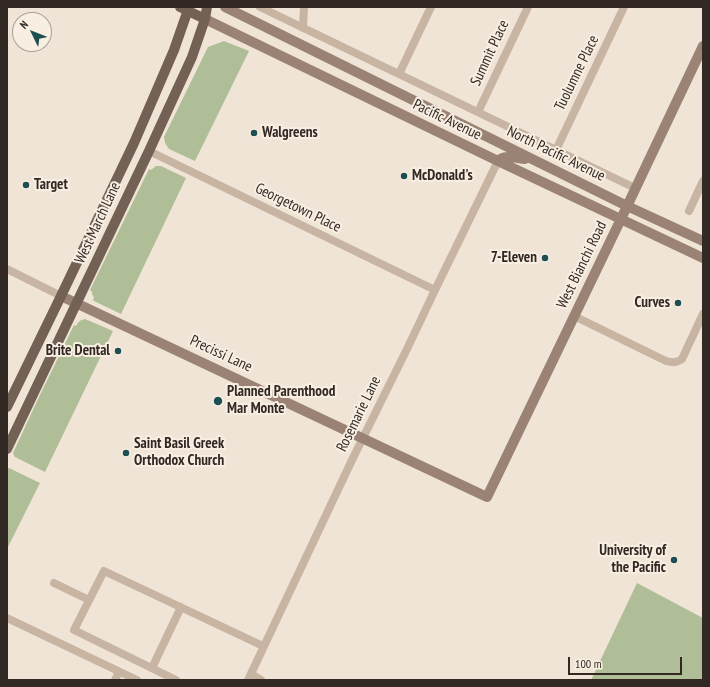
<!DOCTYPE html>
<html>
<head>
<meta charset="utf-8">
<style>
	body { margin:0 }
	#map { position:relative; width:710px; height:687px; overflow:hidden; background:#f0e4d7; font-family:"PT Sans Narrow",sans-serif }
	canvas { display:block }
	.frame { position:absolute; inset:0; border:8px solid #322925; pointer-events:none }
	.north { position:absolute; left:12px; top:12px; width:40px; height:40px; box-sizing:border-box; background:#f8efe2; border:1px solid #a9a096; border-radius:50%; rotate:313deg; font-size:11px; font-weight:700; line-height:16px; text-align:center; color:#322925 }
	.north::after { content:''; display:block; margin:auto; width:14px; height:18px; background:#1c4e52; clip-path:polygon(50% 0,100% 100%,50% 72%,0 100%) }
	.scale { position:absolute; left:568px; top:657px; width:114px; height:18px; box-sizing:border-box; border:2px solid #322925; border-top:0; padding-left:5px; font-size:12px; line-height:14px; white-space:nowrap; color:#322925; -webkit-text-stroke:3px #f8efe2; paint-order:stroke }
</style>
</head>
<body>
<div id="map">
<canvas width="710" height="687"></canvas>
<div class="frame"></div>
<div class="north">N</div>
<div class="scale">100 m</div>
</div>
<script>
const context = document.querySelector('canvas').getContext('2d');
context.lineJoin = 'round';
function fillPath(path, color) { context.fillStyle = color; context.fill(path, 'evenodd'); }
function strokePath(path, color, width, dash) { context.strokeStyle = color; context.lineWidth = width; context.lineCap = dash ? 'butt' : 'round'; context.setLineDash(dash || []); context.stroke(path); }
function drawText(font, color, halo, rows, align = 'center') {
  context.font = font + ' "PT Sans Narrow",sans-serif'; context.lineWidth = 4; context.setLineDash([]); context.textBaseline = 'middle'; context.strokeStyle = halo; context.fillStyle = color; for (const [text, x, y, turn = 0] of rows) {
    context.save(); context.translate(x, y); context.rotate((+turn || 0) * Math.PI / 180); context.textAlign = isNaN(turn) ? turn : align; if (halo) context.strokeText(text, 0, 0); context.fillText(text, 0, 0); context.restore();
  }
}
fillPath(new Path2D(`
	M224 41 249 51 195 161 169 149 165 143 164 137 208 47Z
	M156 166H161L186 178 121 314 94 301 93 300 94 298 92 294V292L90 290 149 169 151 170Z
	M85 319 113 331 45 472 15 457 13 453 38 399 74 325 76 326C78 322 80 320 85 319Z
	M9 468 40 483 7 549V469Z
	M637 583 703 618V680H591Z`), '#b0be97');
strokePath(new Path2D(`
	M260 7 635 188
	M303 28 304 7
	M399 74 431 7
	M478 112 528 7
	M556 150 624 7
	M149 151 435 290
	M689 211 703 181
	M7 269 61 296
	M574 316 666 361C673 363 676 363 682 359L703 314
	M54 583 89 600
	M7 618 137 680
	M152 668 181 607
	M251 674 261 680
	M115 680 119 672
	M176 680 74 630 104 571 263 646
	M248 680 352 460 408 347 435 290 498 161`), '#c7b4a3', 8);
strokePath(new Path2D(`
	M225 7 627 206 703 241
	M205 19 498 161 703 258
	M498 161C505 154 515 158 525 159
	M61 296 487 497 621 219 703 46`), '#9a8375', 10);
strokePath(new Path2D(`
	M180 7 205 19
	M7 407 61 296 134 143 174 50 189 7
	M7 449 149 151 192 57 205 19 207 7`), '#746156', 10);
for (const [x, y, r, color] of [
	[254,133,4,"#1c4e52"],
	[404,176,4,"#1c4e52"],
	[26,185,4,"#1c4e52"],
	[545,258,4,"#1c4e52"],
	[678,303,4,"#1c4e52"],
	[118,351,4,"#1c4e52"],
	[218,401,5,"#1c4e52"],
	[126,453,4,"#1c4e52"],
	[674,560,4,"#1c4e52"]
]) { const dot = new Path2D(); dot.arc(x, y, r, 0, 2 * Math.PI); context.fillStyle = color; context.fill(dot); strokePath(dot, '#f8efe2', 1.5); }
drawText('15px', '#322925', '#f8efe2', [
	["Summit Place",490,53,-65],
	["Tuolumne Place",577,73,-64],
	["Pacific Avenue",447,120,26],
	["North Pacific Avenue",556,154,26],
	["Georgetown Place",298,208,26],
	["West March Lane",98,223,-65],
	["West Bianchi Road",582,265,-64],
	["Precissi Lane",221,354,25],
	["Rosemarie Lane",359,414,-64]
]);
drawText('bold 15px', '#322925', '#f8efe2', [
	["Walgreens",262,133],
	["McDonald's",412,176],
	["Target",34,185],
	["7-Eleven",537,258,"right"],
	["Curves",670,303,"right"],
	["Brite Dental",110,351,"right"],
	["Planned Parenthood",227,392],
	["Mar Monte",227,409],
	["Saint Basil Greek",134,444],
	["Orthodox Church",134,461],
	["University of",666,551,"right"],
	["the Pacific",666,568,"right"]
], 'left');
</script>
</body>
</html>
